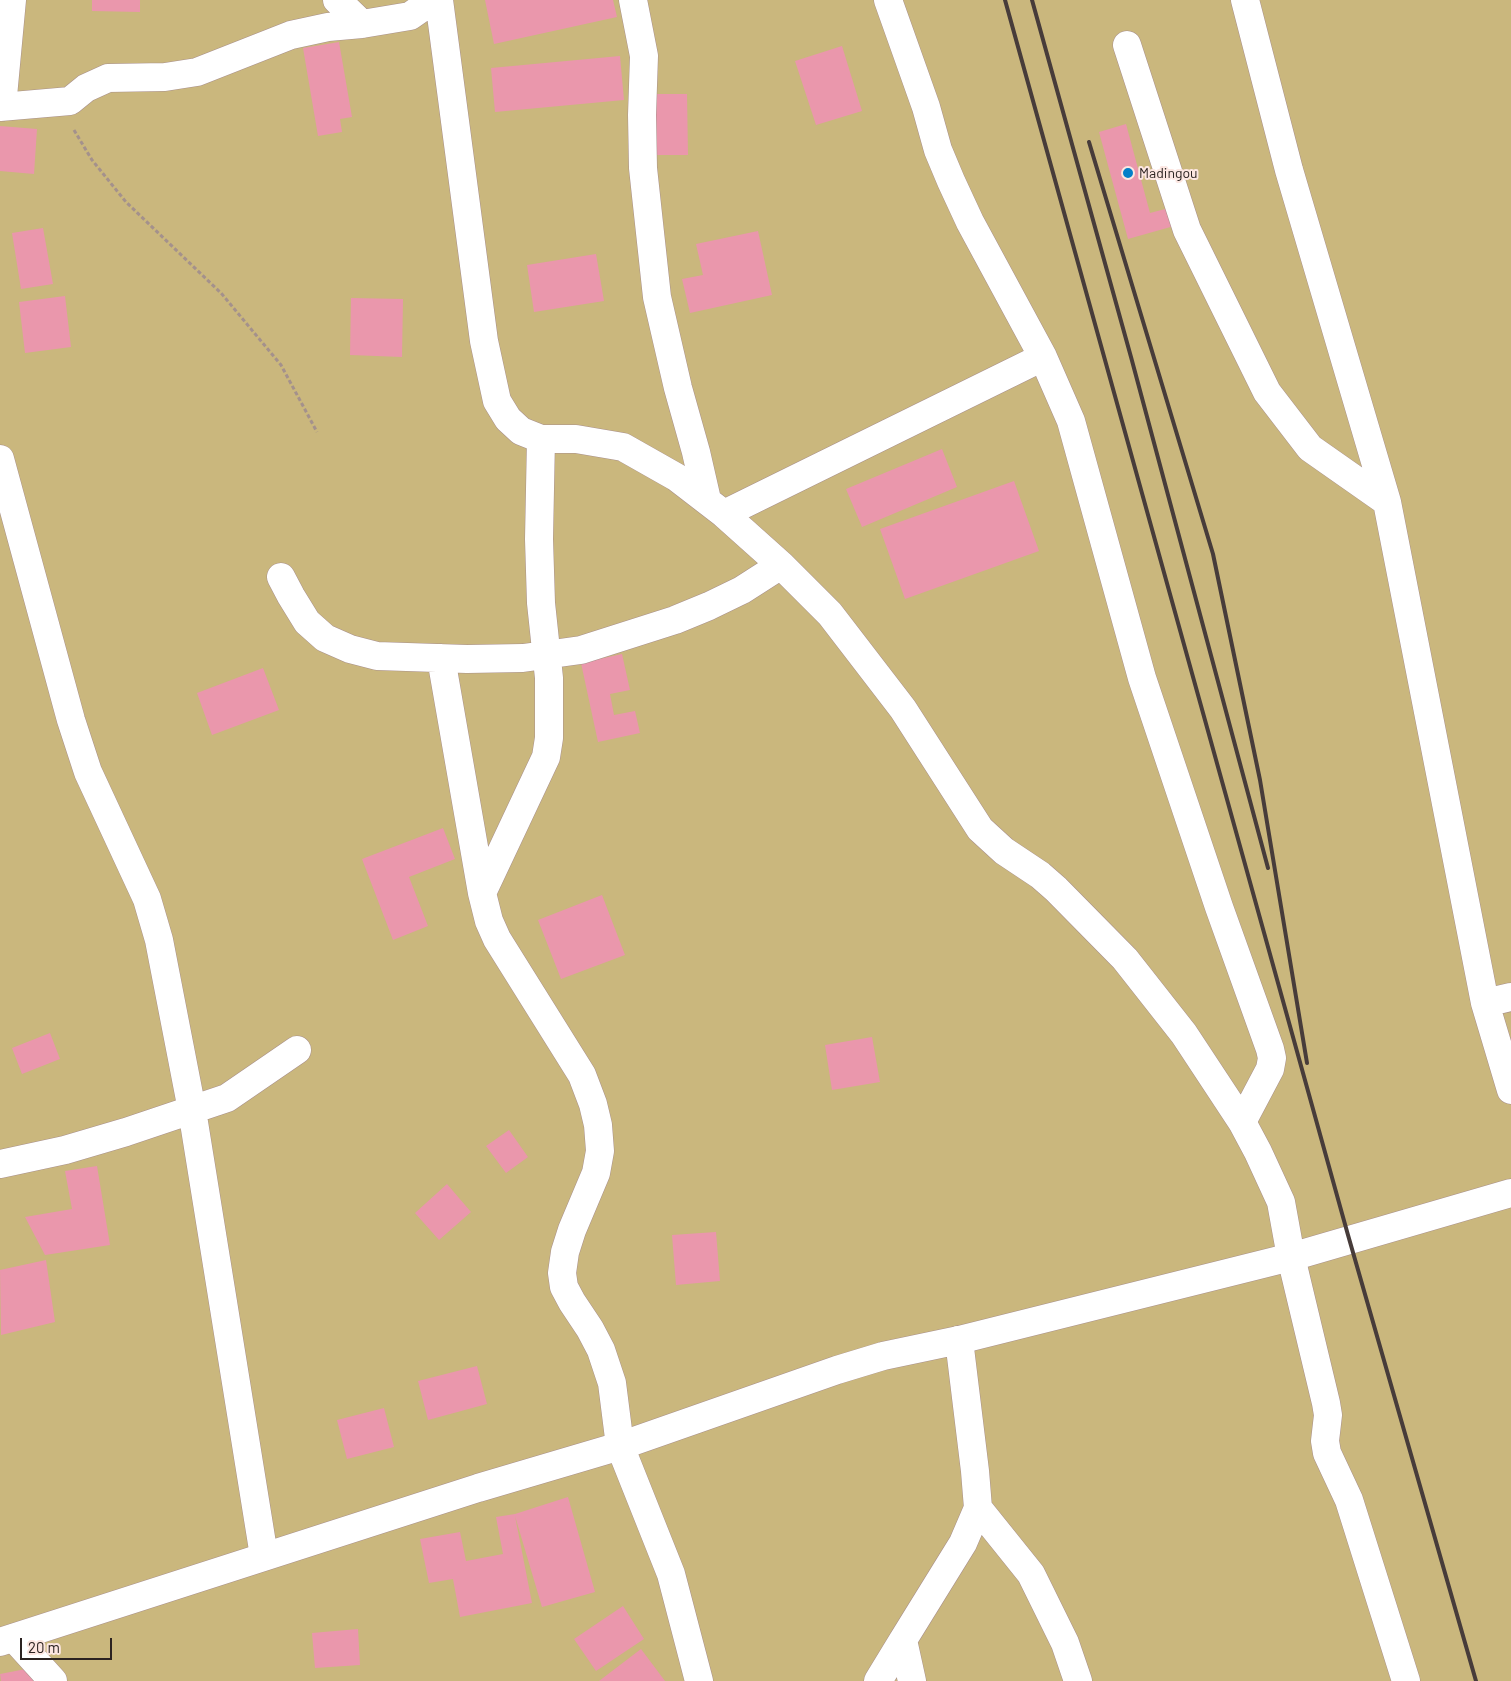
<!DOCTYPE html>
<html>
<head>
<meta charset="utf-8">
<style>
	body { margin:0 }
	#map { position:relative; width:1511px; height:1681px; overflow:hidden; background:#f2d8d2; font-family:Barlow,sans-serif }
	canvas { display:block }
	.scale { position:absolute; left:20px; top:1638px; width:92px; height:22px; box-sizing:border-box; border:2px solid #2c2321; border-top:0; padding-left:6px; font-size:15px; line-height:18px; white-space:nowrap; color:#2c2321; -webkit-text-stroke:4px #fce6e1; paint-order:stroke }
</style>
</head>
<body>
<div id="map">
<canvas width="1511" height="1681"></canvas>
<div class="scale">20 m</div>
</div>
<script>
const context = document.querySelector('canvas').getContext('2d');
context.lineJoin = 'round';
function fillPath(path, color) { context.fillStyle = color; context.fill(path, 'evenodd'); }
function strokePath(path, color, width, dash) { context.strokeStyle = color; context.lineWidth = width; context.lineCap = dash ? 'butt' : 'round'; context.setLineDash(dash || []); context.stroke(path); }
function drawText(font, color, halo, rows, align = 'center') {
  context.font = font + ' Barlow,sans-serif'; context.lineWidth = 4; context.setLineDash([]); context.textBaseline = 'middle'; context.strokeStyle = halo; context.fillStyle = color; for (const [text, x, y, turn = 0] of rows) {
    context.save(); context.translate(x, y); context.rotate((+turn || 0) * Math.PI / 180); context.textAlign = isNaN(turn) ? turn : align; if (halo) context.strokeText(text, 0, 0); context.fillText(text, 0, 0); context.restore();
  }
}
fillPath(new Path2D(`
	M0 0H1511V1681H0Z`), '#cab77d');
fillPath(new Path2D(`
	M92 0H140V12L92 11Z
	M485 0H613L617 17 494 44Z
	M339 42 352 117 340 119 342 132 318 136 303 48Z
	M842 46 862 111 816 125 795 61Z
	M620 56 624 100 495 112 491 68Z
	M655 94H687L688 155H656Z
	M1126 124 1150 213 1169 208 1174 226 1128 239 1099 132Z
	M0 126 37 129 34 174 0 171Z
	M43 228 53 284 21 289 12 233Z
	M758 231 772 295 690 313 682 279 703 275 696 244Z
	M596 254 604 301 534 312 527 265Z
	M65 296 71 347 25 353 19 302Z
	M351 298 403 299 402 357 350 355Z
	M942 449 957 487 862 527 846 489Z
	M1014 481 1039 551 905 599 880 529Z
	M622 654 630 690 610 694 614 715 635 711 640 733 598 742 581 663Z
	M263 668 279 710 212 735 197 693Z
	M443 828 455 859 409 877 428 926 393 940 362 859Z
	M602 895 625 955 561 979 538 920Z
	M50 1033 60 1059 22 1074 12 1048Z
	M872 1037 880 1082 832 1090 825 1045Z
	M509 1130 528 1157 506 1173 486 1146Z
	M97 1166 110 1245 45 1255 25 1217 72 1209 65 1171Z
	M447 1184 471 1212 439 1240 415 1213Z
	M716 1232 720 1281 676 1285 672 1235Z
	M46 1260 55 1322 1 1335 0 1270Z
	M477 1366 487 1404 428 1420 418 1381Z
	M384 1408 394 1447 347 1459 337 1420Z
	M568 1497 595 1592 542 1607 515 1516 532 1603 460 1617 453 1579 429 1583 420 1539 460 1532 466 1561 503 1554 496 1517 515 1514Z
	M623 1606 644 1639 596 1671 574 1639Z
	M358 1629 360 1665 315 1668 312 1633Z
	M641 1649 665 1681H599Z
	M31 1668 42 1681H1L0 1674Z`), '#ea97ac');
const minor = new Path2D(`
	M337 0 362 24
	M439 0 484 341 497 401 508 419 521 431 541 439H576L623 447 676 477 724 514 781 565 830 614 903 709 980 829 1004 851 1040 875 1056 889 1125 959 1184 1034 1242 1122 1258 1152 1281 1202 1291 1257 1326 1403 1328 1415 1325 1441 1327 1453 1349 1500 1406 1681
	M633 0 644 56 642 115 643 168 657 297 678 388 696 452 707 500
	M888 0 926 107 938 150 951 181 970 222 1043 357 1071 421 1142 678 1219 907 1270 1049 1272 1058 1270 1069 1242 1122
	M1245 0 1289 170 1387 502 1485 1003 1511 1090
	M1127 45 1187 230 1267 392 1310 448 1387 502
	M0 107 70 101 86 88 108 78 165 77 197 72 291 35 328 27 362 24 410 16 433 0
	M2 107 12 0
	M0 459 71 720 88 772 147 899 159 940 192 1110 264 1556
	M724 514 1043 357
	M281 577 291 596 307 622 325 638 350 649 377 656 467 659 523 658 581 650 675 620 709 606 742 590 781 565
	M441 658 482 893 489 921 497 939 582 1075 593 1104 598 1125 600 1151 596 1173 572 1230 565 1252 562 1273 564 1287 572 1302 590 1329 601 1350 612 1383 620 1446 671 1574 699 1681
	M482 893 546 757 549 738V678L541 603 539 539 541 439
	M1485 1003 1511 997
	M0 1164 65 1150 126 1132 227 1098 297 1050
	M978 1508 1031 1574 1065 1643 1078 1681
	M14 1638 53 1681
	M878 1681 903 1640
	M912 1681 903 1640 963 1543 978 1508 975 1471 959 1340`);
const tertiary = new Path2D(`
	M0 1642 478 1488 620 1446 837 1370 883 1356 959 1340 1291 1257 1511 1193`);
strokePath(minor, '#a9908b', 29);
strokePath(tertiary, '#a9908b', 29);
strokePath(new Path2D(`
	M74 130 92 160 126 202 221 293 281 365 317 432`), '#a4918c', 3, [4, 2.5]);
strokePath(minor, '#fff', 28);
strokePath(tertiary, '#fff', 28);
strokePath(new Path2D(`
	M1005 0 1348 1235 1476 1681
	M1032 0 1131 357 1268 868
	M1089 142 1213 554 1260 780 1307 1063`), '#473c3a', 4);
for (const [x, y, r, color] of [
	[1128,173,6,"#047fc8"]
]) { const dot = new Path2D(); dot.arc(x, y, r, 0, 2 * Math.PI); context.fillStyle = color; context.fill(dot); strokePath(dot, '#fce6e1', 2); }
drawText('14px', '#2c2321', '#fce6e1', [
	["Madingou",1139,173]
], 'left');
</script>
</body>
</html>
